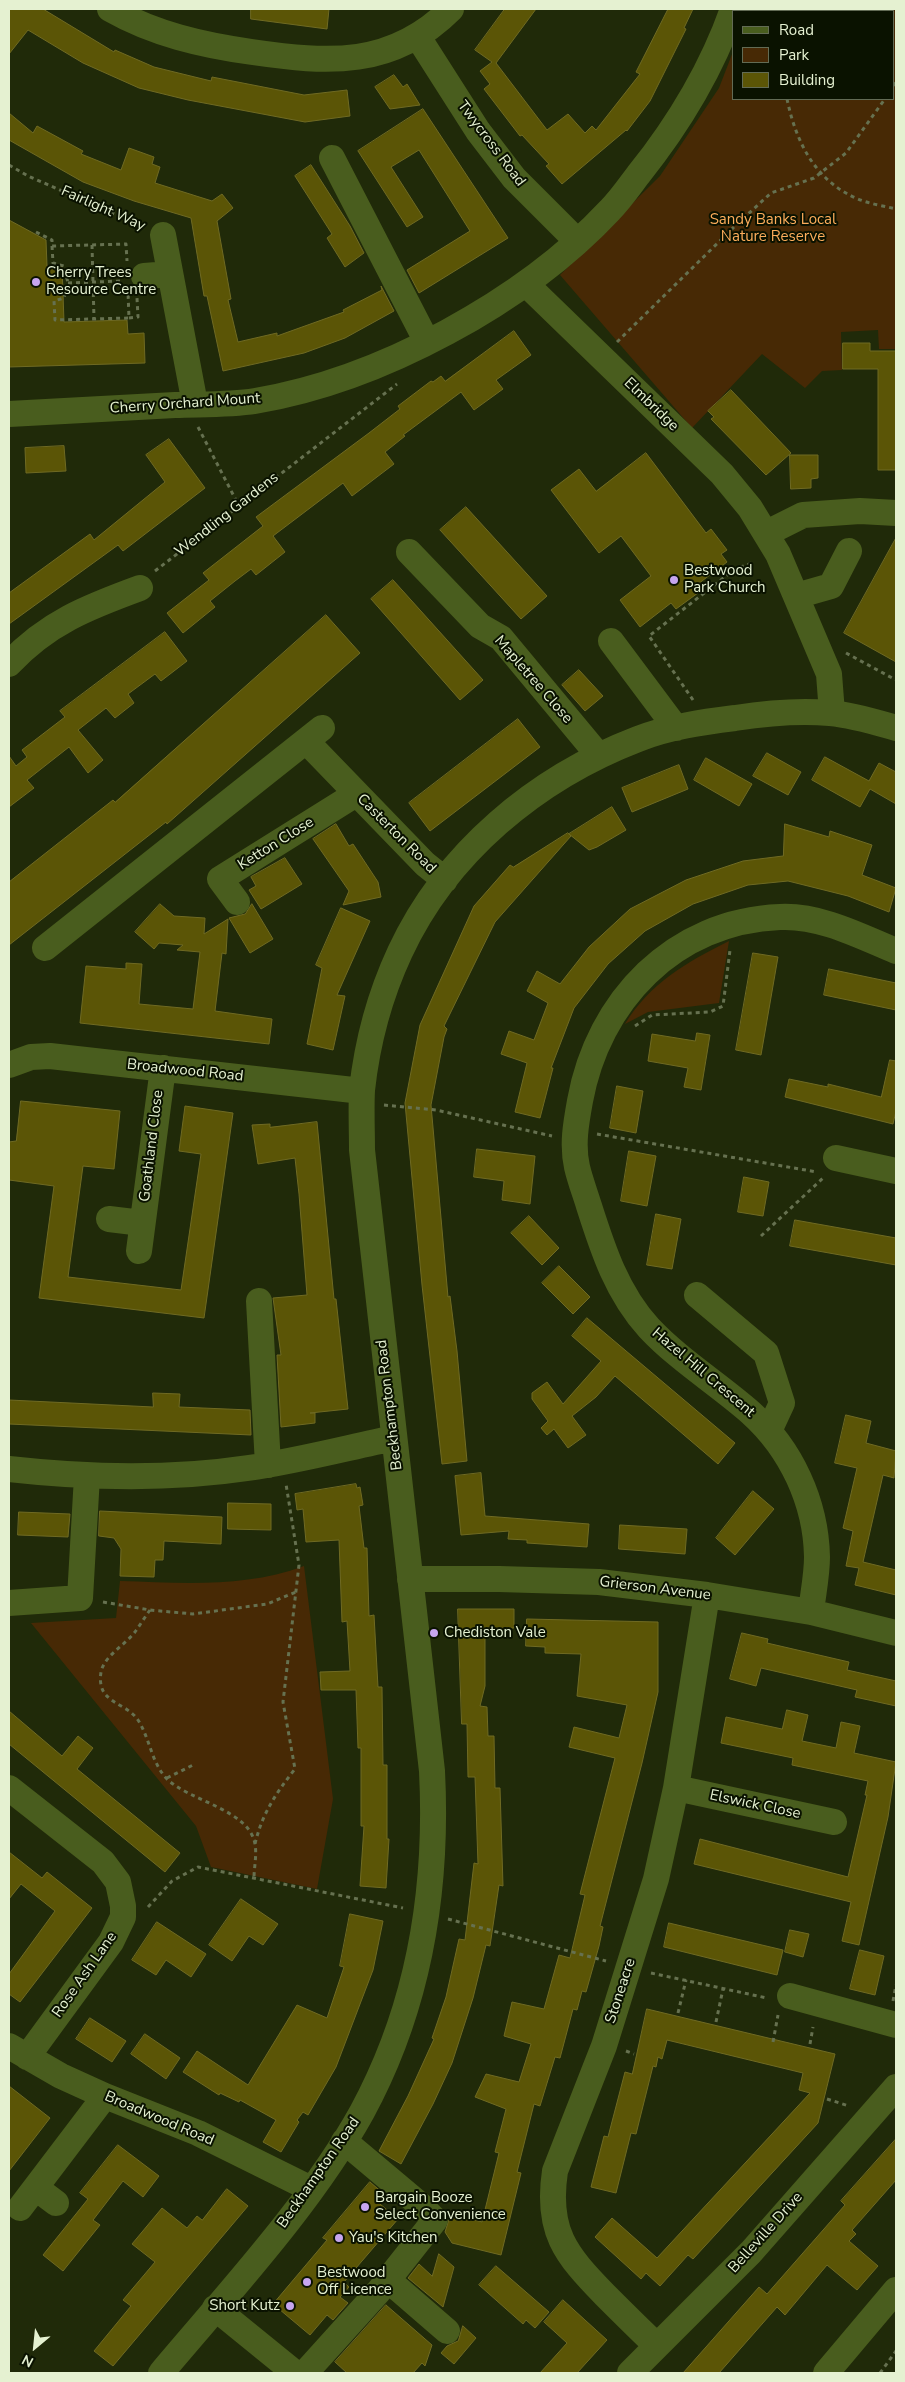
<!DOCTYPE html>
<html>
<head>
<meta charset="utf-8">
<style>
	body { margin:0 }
	#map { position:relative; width:905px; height:2382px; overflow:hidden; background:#202a09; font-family:"Nunito Sans",sans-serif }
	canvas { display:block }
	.frame { position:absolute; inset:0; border:10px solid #e5f1d1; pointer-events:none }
	.legend { position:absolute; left:732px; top:10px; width:162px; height:90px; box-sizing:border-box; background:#0a1200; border:1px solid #626b54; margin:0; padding:6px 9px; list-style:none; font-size:15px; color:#e5f1d1 }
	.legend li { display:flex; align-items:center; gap:10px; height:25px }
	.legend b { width:25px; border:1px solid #626b54 }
	.north { position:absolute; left:10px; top:2322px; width:50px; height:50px; -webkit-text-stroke:4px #0a1200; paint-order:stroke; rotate:208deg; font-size:14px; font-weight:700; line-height:20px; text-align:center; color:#e5f1d1 }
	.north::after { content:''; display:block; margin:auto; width:18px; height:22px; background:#e5f1d1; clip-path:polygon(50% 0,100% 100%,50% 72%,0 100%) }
</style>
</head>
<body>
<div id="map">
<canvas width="905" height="2382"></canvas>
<div class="frame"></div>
<ul class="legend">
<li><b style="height:6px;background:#495d1e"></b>Road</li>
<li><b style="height:14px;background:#472905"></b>Park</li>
<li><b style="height:14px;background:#5b5506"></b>Building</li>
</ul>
<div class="north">N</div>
</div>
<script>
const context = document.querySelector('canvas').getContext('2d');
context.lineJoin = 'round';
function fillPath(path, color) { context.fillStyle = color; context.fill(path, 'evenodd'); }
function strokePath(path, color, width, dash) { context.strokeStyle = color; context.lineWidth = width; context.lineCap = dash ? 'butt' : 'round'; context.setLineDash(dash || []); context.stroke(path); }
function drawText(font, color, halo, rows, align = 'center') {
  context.font = font + ' "Nunito Sans",sans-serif'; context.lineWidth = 4; context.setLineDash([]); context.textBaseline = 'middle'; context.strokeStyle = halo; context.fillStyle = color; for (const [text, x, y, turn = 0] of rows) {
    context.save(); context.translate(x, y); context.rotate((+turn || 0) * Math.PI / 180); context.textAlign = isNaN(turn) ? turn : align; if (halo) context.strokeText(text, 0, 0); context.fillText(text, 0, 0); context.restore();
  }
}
fillPath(new Path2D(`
	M750 9H896V349H879L878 330 841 332 842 370 822 371 805 388 762 354 692 428 560 275 660 176 719 88 734 49V99H894V11H749Z
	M729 941 719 1003 648 1012 625 1024C650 983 687 962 729 941Z
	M304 1566 333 1799 317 1889 211 1867 196 1826 31 1623 116 1618 120 1581C182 1583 245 1588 304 1566Z`), '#472905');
const building = new Path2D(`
	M9 9H43L114 52 115 50 154 67 211 81 212 77 304 95 347 90 350 116 305 122 188 100 139 88 83 63 28 30 9 54Z
	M251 9H329L327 29 251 19Z
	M505 9H536L496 63 547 130 568 114 585 133 592 126 596 130 640 74 636 72 668 9H693L684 28 686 29 650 101 627 131 626 130 562 184 546 166 549 164 522 135 520 136 484 89 490 84 480 71 492 62 475 50Z
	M394 75 403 87 407 84 420 105 390 109 375 87Z
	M423 109 508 238 419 293 407 270 470 231 419 150 391 167 423 217 407 227 358 151Z
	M9 113 33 133 37 126 83 151 81 154 121 170 129 148 154 157 152 164 160 167 155 183 212 201 222 194 233 208 217 221 231 299 228 300 238 342 277 333V336L344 312 343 310 382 290 381 286 394 311 345 338 304 353 223 371 207 296H204L191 218 134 201 83 182 9 140Z
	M311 165 350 226 364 253 345 267 327 238 332 234 295 176Z
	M9 220 46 240 47 266H62L64 322 127 320 128 334 144 333 145 363 9 367Z
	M514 331 531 355 496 380 503 389 474 410 461 392 403 435 405 436 385 452 394 464 352 496 343 483 273 536 285 552 256 575 251 569 235 581 210 601 215 607 183 633 167 613 209 580 203 573 263 526 256 517 369 433 400 409 398 406 431 381 433 382 441 376 445 381Z
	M843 343H870V351H896V470H878V369H843Z
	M731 390 791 453 766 475 711 419 714 417 708 411Z
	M169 439 205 488 123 551 118 545 9 624V593L90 534 94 540 165 482 146 455Z
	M64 446 66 471 26 473 25 448Z
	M646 453 706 533 711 529 727 550 721 554 727 562 698 584 702 590 676 609 671 603 640 627 620 600 651 576 621 536 599 553 551 490 579 469 596 491Z
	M790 455H818V478L811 479V488L791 489Z
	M466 507 547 596 521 619 440 530Z
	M896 538V662L844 633Z
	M393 580 483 680 460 700 371 599Z
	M326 615 360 653 167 824 166 822 9 945V882L113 800 115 802Z
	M165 632 187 661 161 681 155 674 128 694 134 703 115 718 106 708 78 730 103 760 88 773 69 747 27 780 34 788 9 807V756L16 766 27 757 22 750 65 717 60 711Z
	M579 670 603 696 585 711 562 685Z
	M518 719 540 747 430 831 409 803Z
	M767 753 801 772 788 795 753 776Z
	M825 757 869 781 879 763 896 772V804L870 789 860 807 812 780Z
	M706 758 752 784 739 806 694 780Z
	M679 765 688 789 632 812 622 788Z
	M612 807 626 830 597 847 589 850 569 834Z
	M336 824 349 846 353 844 378 882 381 897 343 905 349 891 313 839Z
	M785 824 829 837 830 831 872 845 862 875 896 888 889 912 848 896 788 881 748 885 693 904 645 931 608 964 574 1008 551 1068H553L540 1118 515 1112 527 1063 501 1054 509 1031 534 1040 548 1003 527 991 537 971 560 984 589 947 630 909 686 880 743 861 783 856Z
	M568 833 571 836 495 922 444 1026 447 1029 444 1037 431 1105 448 1297 450 1296 457 1351 467 1461 442 1464 422 1285 405 1103 420 1025 474 906 510 865 513 867Z
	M285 858 302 884 261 909 249 890 256 886 251 877Z
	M160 904 174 916 205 918 204 934 228 919 226 954 222 953 215 1011 272 1019 269 1044 80 1023 86 966 126 969V963L142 964 139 1004 193 1009 200 952 177 950 183 945 159 943 154 949 135 932Z
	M252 904 273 939 250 953 229 918 245 914Z
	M341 908 370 921 337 995 345 996 333 1050 307 1044 322 968 316 965Z
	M753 953 778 957 761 1055 736 1050Z
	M829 969 896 983V1010L824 995Z
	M697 1033 710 1035 701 1090 684 1087 688 1068 648 1061 652 1034 695 1041Z
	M890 1060 896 1061V1111L893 1124 785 1097 789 1079 828 1087V1084L881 1097Z
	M617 1086 643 1091 636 1133 610 1128Z
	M21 1101 120 1111 114 1169 83 1166 68 1277 181 1290 201 1154 179 1151 185 1106 233 1113 204 1318 39 1298 54 1186 9 1180V1142L16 1141Z
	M317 1122 334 1299H336L348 1409 310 1413H315V1423L281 1427 277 1355H281L273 1298 307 1295 299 1194 295 1158 258 1164 252 1125 270 1124V1127Z
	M477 1149 535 1156 530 1204 502 1200 504 1181 474 1177Z
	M629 1151 656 1156 647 1206 621 1201Z
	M744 1177 769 1182 763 1216 738 1212Z
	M656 1214 681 1219 672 1269 647 1265Z
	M529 1216 559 1248 542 1265 511 1233Z
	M795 1220 896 1238V1265L790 1246Z
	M559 1266 590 1297 573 1314 542 1283Z
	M587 1318 735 1443 718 1464 615 1376 596 1397 572 1416 586 1435 568 1448 554 1429 547 1435 541 1428 548 1421 532 1399V1393L547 1382 563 1404 601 1361 572 1336Z
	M153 1393 180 1394 179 1407 250 1410 251 1435 9 1424V1400L153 1407Z
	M846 1415 871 1421 866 1443 896 1451 894 1478 883 1475 863 1562 896 1570V1595L855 1585 859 1568 846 1566 853 1531 843 1528 857 1468 835 1463Z
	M481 1473 485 1516 589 1524 587 1547 527 1543V1540L508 1539 509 1531 461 1535 455 1476Z
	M356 1484 357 1488 360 1487 363 1505 359 1506 364 1548H367L369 1616 374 1615 378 1687H382L383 1765H387V1839H389L386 1888 360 1886 364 1826H361V1748H358L356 1690H321L320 1672 350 1671 347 1621 342 1622 339 1540 306 1542 303 1509 297 1510 295 1494Z
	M753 1491 774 1509 735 1555 716 1538Z
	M228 1503 271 1504V1530L228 1529Z
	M100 1511 222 1517 221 1544 164 1541 163 1560H155L154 1577 120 1576 121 1549 114 1538 99 1536Z
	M19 1512 70 1514 68 1537 18 1535Z
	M620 1525 687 1529 685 1554 619 1549Z
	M458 1609H514V1628L485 1629V1686L480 1706 487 1707 488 1736H494L495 1788H500L503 1886 499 1885 490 1946 486 1945 473 1998 452 2063 433 2104 401 2164 379 2151 408 2096 434 2039 432 2038 446 1997 459 1939 465 1940 474 1863 478 1864 475 1777H468L467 1724H462Z
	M527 1619 658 1622V1692L642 1763 600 1926 603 1927 599 1946 586 1992 582 1991 577 2010 573 2009 560 2058 555 2057 540 2106 534 2104 517 2172 521 2173 501 2255 452 2243 445 2232 451 2213 482 2222 499 2153 495 2152 506 2109 475 2097 486 2074 519 2082 531 2044 504 2036 512 2002 544 2009 559 1955 570 1958 585 1895 580 1894 615 1758 569 1747 574 1727 619 1738 627 1705 577 1696 581 1654 545 1653V1647L526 1646Z
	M742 1633 768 1639 767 1643 849 1662 847 1670 896 1681V1706L855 1697 857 1690 761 1668 756 1686 730 1679Z
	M787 1710 808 1715 802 1741 836 1748 841 1722 860 1726 854 1753 896 1762 888 1817 859 1945 842 1941 851 1902 694 1864 700 1839 848 1877 867 1795H865L868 1781 792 1765 793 1758 721 1743 726 1717 782 1729Z
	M9 1711 62 1756 78 1736 93 1748 77 1769 180 1853 165 1872 9 1744Z
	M9 1852 42 1878 47 1872 92 1908 20 2002 9 1994V1974L55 1911 21 1884 9 1899Z
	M241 1899 278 1924 263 1945 249 1936 232 1961 209 1945Z
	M350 1914 383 1921 373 1970 336 2067 308 2115 303 2112 297 2120 299 2122 281 2152 263 2142 276 2120 240 2100 239 2102 220 2093 219 2095 183 2072 197 2051 248 2085 297 2005 327 2018 344 1967 340 1966Z
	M157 1922 206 1954 191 1977 166 1960 156 1975 132 1960Z
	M669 1923 783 1950 777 1975 664 1947Z
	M790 1930 809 1934 803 1957 785 1952Z
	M860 1950 884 1956 875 1995 850 1989Z
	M647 2009 835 2054 818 2123 693 2259 688 2255 660 2286 646 2273 641 2279 595 2237 612 2218 657 2258 810 2093 799 2090 803 2073 667 2040 662 2059 658 2057 656 2067 653 2066 636 2134 631 2133 616 2193 591 2187 604 2136 608 2137 625 2072 632 2074Z
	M90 2018 126 2041 112 2062 76 2039Z
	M145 2034 180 2058 166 2079 131 2054Z
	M9 2086 50 2118 9 2171Z
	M896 2139V2180L852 2230 856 2234 849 2241 878 2266 857 2290 827 2265 785 2315 777 2307 719 2373H683L759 2287 767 2294 845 2205 841 2201Z
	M118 2145 159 2176 143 2197 123 2181 93 2220 100 2225 63 2271 43 2255 88 2199 80 2193Z
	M370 2182 385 2195 380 2204 398 2219 344 2282 349 2287 340 2297 348 2303 333 2320 327 2315 310 2335 273 2304 327 2240 323 2238Z
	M227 2189 248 2206 113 2366 94 2351 131 2306 123 2300 155 2262 132 2244 162 2208 187 2228 197 2216 202 2220Z
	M439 2254 454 2267 443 2307 408 2278 419 2264 432 2276Z
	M496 2266 549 2312 535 2328 526 2320 523 2324 479 2285Z
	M563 2300 607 2340 577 2373H540L567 2343 544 2322Z
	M386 2305 432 2345 425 2366 422 2363 413 2373H347L335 2362Z
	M463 2326 476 2338 454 2364 441 2353 447 2346 458 2341Z`);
fillPath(building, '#5b5506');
strokePath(building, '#6f6a23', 1);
strokePath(new Path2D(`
	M762 9 763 11
	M816 11 820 9
	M894 86 896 82
	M787 99C796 142 815 181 858 199 870 204 884 206 896 209
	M9 165 28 176 142 226
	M36 232 52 240V246L126 244 127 261
	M92 245 94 319
	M52 246 53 263 64 266 68 283 64 298 54 301 55 320 129 318 128 292
	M68 283 122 281
	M129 318 138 317 137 298
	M617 342 735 226 771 193 814 178 846 153 885 99
	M198 427 239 506
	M155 571 397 384
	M846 653 896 680
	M693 700 649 636 735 569 755 562
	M635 1026 652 1015 710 1012 723 1006 730 950
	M384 1105 436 1110 552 1136
	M597 1134 817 1172
	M761 1236 823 1178
	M103 1602 150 1610 193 1614 267 1604 296 1592
	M150 1610C145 1617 140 1625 135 1632 125 1645 104 1656 101 1672 96 1704 125 1701 138 1720 150 1739 151 1761 166 1778 188 1801 249 1809 255 1844 257 1855 254 1868 254 1878
	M167 1778 195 1764
	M255 1844C262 1814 276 1793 295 1769L283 1702 299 1565 286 1484
	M148 1907 172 1881 198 1867 403 1908
	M448 1919 606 1961
	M651 1973 767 1998
	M893 2001 896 1985
	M678 2013 686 1980
	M716 2022 723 1989
	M773 2042 778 2015
	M810 2044 813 2027
	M626 2051 634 2054
	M827 2099 849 2106
	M880 2373 896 2351`), '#667150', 3, [4, 4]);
strokePath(new Path2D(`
	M110 9C154 34 202 45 252 52 328 63 392 68 451 9
	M418 37 478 131 514 178 577 241
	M332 158 427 342
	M163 235 195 404
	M144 276 170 274
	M526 284 722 474 750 508 778 554 829 674 832 713
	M9 414C64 411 119 408 175 405 201 404 229 405 255 401 380 380 524 302 610 210 620 200 629 187 638 175 679 124 711 71 733 9
	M767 533 803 515 860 511 896 513
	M409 552 480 626 501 638 599 756
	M796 596 831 586 849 551
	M611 641 676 728
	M9 664C47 623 88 607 140 588
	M306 741 425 864 445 880
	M237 902 220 879 356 794
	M45 948 322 728
	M9 1065 31 1057 50 1056 362 1091
	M836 1158 896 1171
	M109 1219 142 1223
	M139 1251 163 1068
	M697 1295 766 1353 782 1403 769 1431
	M259 1301 268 1465
	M9 1469C89 1478 168 1480 248 1468 297 1461 346 1448 394 1438
	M410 1579H499L599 1582 707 1595 811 1612 896 1633
	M9 1603 80 1598 87 1476
	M811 1612C813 1594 817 1575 817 1557 816 1502 791 1449 751 1413 718 1384 679 1360 649 1328 617 1293 603 1250 589 1206 585 1193 580 1180 577 1167 572 1145 576 1123 580 1101 598 1001 674 921 780 917 820 915 860 936 896 951
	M9 1788 103 1862 118 1882 123 1906V1917L111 1942 27 2057
	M676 1788 834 1822
	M790 1996 896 2025
	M9 2046 61 2076 105 2096 198 2133 311 2189
	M36 2188 56 2203
	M20 2208 105 2096
	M388 2280 447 2331
	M215 2308 295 2373
	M657 2346C639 2329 622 2312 605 2295 565 2254 546 2231 555 2171L604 2046 656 1879 676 1788 707 1595
	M161 2373C229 2292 311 2204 362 2112 419 2007 438 1889 432 1771L362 1150C362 1131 361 1110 362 1090 367 1044 380 995 400 952 446 853 536 778 638 739 668 727 703 722 735 718 767 713 798 710 830 713 853 715 875 722 896 728
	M305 2373 379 2291 435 2220 419 2204 344 2141
	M630 2373 751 2252 896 2087
	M826 2373 896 2290`), '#495d1e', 26);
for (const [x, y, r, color] of [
	[36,282,5,"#c7a6ef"],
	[674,580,5,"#c7a6ef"],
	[434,1633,5,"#c7a6ef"],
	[365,2207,5,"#c7a6ef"],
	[339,2238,5,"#c7a6ef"],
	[307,2282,5,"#c7a6ef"],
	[290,2306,5,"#c7a6ef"]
]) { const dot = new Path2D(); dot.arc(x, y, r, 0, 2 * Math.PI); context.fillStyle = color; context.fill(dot); strokePath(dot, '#0a1200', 2); }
drawText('15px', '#e5f1d1', '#0a1200', [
	["Twycross Road",491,144,53],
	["Fairlight Way",103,209,24],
	["Cherry Orchard Mount",185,404,-4],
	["Elmbridge",651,405,44],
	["Wendling Gardens",227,515,-38],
	["Mapletree Close",533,680,49],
	["Casterton Road",396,834,45],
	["Ketton Close",276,844,-32],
	["Broadwood Road",185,1071,6],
	["Goathland Close",152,1146,-83],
	["Hazel Hill Crescent",703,1373,40],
	["Beckhampton Road",390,1405,-97],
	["Grierson Avenue",655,1589,7],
	["Elswick Close",755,1805,12],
	["Rose Ash Lane",85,1975,-55],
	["Stoneacre",621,1991,-72],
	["Broadwood Road",159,2119,23],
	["Beckhampton Road",319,2173,-55],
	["Belleville Drive",766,2233,-48]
]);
drawText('15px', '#fdad5b', '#0a1200', [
	["Sandy Banks Local",773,220],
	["Nature Reserve",773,237]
]);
drawText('15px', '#e5f1d1', '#0a1200', [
	["Cherry Trees",46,273],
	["Resource Centre",46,290],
	["Bestwood",684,571],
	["Park Church",684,588],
	["Chediston Vale",444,1633],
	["Bargain Booze",375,2198],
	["Select Convenience",375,2215],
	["Yau's Kitchen",349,2238],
	["Bestwood",317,2273],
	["Off Licence",317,2290],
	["Short Kutz",280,2306,"right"]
], 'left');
</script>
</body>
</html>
